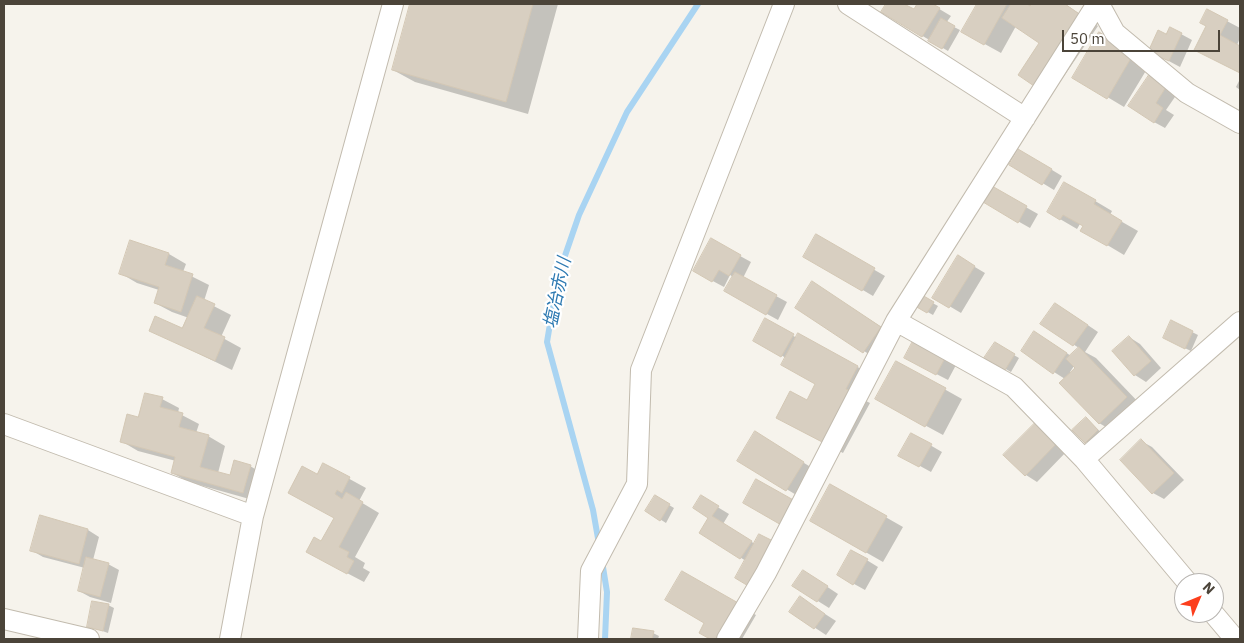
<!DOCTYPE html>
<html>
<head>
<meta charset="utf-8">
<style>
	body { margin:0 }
	#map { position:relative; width:1244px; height:643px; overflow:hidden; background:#f6f3ec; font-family:"IBM Plex Sans",sans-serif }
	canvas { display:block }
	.frame { position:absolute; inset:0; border:5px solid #4b4439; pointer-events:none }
	.north { position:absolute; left:1174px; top:573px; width:50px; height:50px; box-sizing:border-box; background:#fff; border:1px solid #b7b4b0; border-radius:50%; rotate:45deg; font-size:14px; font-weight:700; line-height:20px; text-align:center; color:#4b4439 }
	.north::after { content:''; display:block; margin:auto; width:18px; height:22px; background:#fc3f1d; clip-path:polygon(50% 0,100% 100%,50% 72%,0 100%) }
	.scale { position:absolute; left:1062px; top:30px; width:158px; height:22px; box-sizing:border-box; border:2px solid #4b4439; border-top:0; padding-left:6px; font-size:15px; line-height:18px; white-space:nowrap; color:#4b4439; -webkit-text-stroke:4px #fff; paint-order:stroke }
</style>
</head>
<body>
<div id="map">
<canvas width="1244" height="643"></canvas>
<div class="frame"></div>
<div class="north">N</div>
<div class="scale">50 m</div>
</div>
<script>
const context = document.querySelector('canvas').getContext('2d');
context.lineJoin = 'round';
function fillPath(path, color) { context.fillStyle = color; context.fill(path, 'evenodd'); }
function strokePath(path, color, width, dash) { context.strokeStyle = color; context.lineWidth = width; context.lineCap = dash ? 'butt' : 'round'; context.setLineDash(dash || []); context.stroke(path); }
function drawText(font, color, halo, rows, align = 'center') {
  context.font = font + ' "IBM Plex Sans","Noto Sans JP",sans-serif'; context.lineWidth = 4.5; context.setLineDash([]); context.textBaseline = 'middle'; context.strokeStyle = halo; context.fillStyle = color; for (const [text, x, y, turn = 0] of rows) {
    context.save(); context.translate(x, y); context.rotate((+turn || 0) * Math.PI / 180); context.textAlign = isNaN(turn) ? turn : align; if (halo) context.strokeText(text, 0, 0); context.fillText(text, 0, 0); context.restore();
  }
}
fillPath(new Path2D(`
	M411 4H558L528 114 415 82 393 70Z
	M887 4H903L914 11 918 4H931L951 16 946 23 960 30 948 51 882 12Z
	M978 4H1029L1031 7 1033 4H1065L1098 26 1052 94 1035 85 1040 43 1016 26 1001 53 963 32Z
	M1208 11 1240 28V38L1237 45 1240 47V73L1213 59Z
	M1100 34 1150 64 1124 107 1074 77Z
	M1181 34 1192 40 1180 67 1150 51 1167 36Z
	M1149 76 1177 94 1166 110 1174 115 1165 128 1154 122Z
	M1240 79V90L1236 87Z
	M1019 150 1062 176 1054 190 1011 164Z
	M1065 183 1112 211 1110 215 1138 231 1124 255 1082 230 1085 226 1080 224 1077 229 1048 212Z
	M992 188 1038 214 1030 228 984 202Z
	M816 236 885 276 873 296 805 256Z
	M711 240 751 262 743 278 787 302 778 320 725 291 733 277 730 275 724 287 694 271Z
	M130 242 169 254 186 264 183 272 209 285 204 301 231 315 221 337 241 348 232 370 150 330H183L189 318 172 312 155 303 159 290 137 283 120 273Z
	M958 257 985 273 961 313 934 297Z
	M813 283 897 337 881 362 796 307Z
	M922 297 938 306 933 315 917 306Z
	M1067 311 1098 332 1085 352 1096 358 1143 407 1116 433 1099 423 1065 379 1054 372 1046 339 1071 356 1079 348 1042 324ZM1074 366 1076 368 1071 373 1070 372Z
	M765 320 797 338 799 335 874 376 862 399 870 403 843 453 794 427 817 384 786 358 754 340Z
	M1172 322 1198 335 1191 351 1170 341Z
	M1129 337 1140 344 1161 368 1146 382 1135 375Z
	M914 342 956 365 948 380 917 364Z
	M995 344 1019 358 1011 372 986 358Z
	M896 362 962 399 943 435 893 408Z
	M162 399 179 408 178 413 199 424 196 433 208 436 225 446 218 473 231 476 250 466 267 476 260 502 189 482 172 473 176 461 138 451 121 441 139 419Z
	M1086 419 1103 434 1091 446 1074 430Z
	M1037 422 1069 449 1037 482 1026 475 1005 455Z
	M911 434 942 452 931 472 900 455Z
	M766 440 814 469 798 496 738 460Z
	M1141 441 1152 447 1184 480 1164 499 1153 493Z
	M324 465 366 488 359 501 379 513 355 557 365 563 363 568 370 572 364 582 324 561 321 543 335 518 317 476Z
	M831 486 903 527 883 562 811 521Z
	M656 497 674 508 666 523 647 511Z
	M701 497 729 514 723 524 755 544 746 561 701 533 710 518Z
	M41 517 88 530 99 537 93 560 108 564 119 570 111 603 90 597 79 591 85 568 43 557 31 550Z
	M852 551 878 567 865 590 838 575Z
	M682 572 756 615 742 639H712L701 633 706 623Z
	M814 578 838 594 829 608 794 586Z
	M108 605 114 608 108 633 88 626Z
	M811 605 836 621 826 635 791 612Z
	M634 630 653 633 659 636 658 639H632Z`), '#0003');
strokePath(new Path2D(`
	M599 544 593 510 547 342 558 276 579 215 627 112 698 4
	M602 561 607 592 605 639`), '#a9d4f2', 6);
const building = new Path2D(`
	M410 4H533L506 102 392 70Z
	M886 4H904L914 9 917 4H933L940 8 922 37 881 12Z
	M977 4H1007L984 45 961 32Z
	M1011 4H1027L1030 6 1032 4H1065L1082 16 1034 86 1018 75 1039 43 1002 18Z
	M1207 9 1228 20 1220 35 1240 46V73L1194 50 1206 26 1200 23Z
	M941 18 955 26 942 49 928 41Z
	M1170 27 1182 33 1169 61 1148 52 1158 30 1166 34Z
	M1099 32 1134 53 1107 99 1072 78Z
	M1149 75 1166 87 1156 103 1163 108 1154 123 1128 106Z
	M1018 149 1052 169 1042 185 1009 165Z
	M1064 182 1096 200 1094 204 1122 221 1107 246 1080 231 1083 226 1063 215 1060 220 1047 212Z
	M992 186 1027 206 1018 223 983 202Z
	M816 234 875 268 862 291 803 257Z
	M711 238 741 255 729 276 719 270 712 282 693 271Z
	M130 240 169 253 165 265 193 274 181 312 154 303 159 287 119 274Z
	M958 255 975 266 949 308 932 298Z
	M735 272 777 295 766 315 724 291Z
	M812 281 881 327 863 353 795 308Z
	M922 295 934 302 927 313 915 306Z
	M197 296 215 304 204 328 225 337 215 361 149 331 155 316 182 328Z
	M1055 303 1088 325 1073 346 1040 324Z
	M765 318 794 334 781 357 753 341Z
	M1171 320 1193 331 1185 349 1163 338Z
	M1034 331 1067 353 1053 374 1021 351Z
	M798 333 858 366 846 389 854 392 826 444 776 418 790 391 807 400 815 384 781 365Z
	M1129 336 1151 361 1134 376 1112 351Z
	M913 341 945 358 936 375 904 358Z
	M995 342 1015 354 1005 370 984 358Z
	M1079 347 1127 397 1099 424 1059 383 1075 368 1066 359Z
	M896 361 946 388 925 427 875 399Z
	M145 393 163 397 160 407 183 413 179 427 209 435 200 467 230 475 234 460 251 465 243 493 171 473 175 457 120 442 127 414 138 417Z
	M1086 417 1098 430 1085 443 1072 430Z
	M1037 421 1058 442 1025 476 1003 455Z
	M755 431 804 462 786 491 737 461Z
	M911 433 932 444 919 467 898 456Z
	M1141 439 1174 473 1152 494 1120 460Z
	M323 463 350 477 342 493 337 490 335 494 342 499 346 492 363 502 339 547 349 552 347 557 354 561 347 574 306 552 314 537 321 541 334 518 288 493 302 466 317 474Z
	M756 479 797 502 783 526 743 503Z
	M830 484 887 516 866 553 810 521Z
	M655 495 670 504 660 521 645 511Z
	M701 495 719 506 712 516 752 541 740 559 699 533 708 518 693 508Z
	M40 515 88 529 79 564 30 551Z
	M759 534 775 542 750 587 735 578Z
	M851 550 868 559 853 585 837 575Z
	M86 557 109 563 100 597 78 591Z
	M803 570 828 586 817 602 792 586Z
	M682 571 740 604 720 639H710L699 633 704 623 665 600Z
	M800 596 825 614 814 629 789 612Z
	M92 601 109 604 103 631 87 627Z
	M633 628 654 631 652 639H631Z`);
fillPath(building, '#d8cfc1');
strokePath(building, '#d3c7b4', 1);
const street = new Path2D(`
	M848 4 1025 118
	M1097 4 896 321 1014 387 1084 459 1188 583
	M1099 4 1115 33 1187 93 1240 123
	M4 424 253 516
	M1084 459 1240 322
	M1213 613 1235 639
	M4 619 89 639
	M230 639 253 516 393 4
	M588 639 591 571 637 484 641 370 784 4
	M727 639 766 573 896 321`);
strokePath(street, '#c2bbae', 22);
strokePath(street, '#fff', 20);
drawText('italic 18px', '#2e7ab2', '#fff', [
	["塩冶赤川",558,293,-78]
]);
</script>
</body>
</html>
